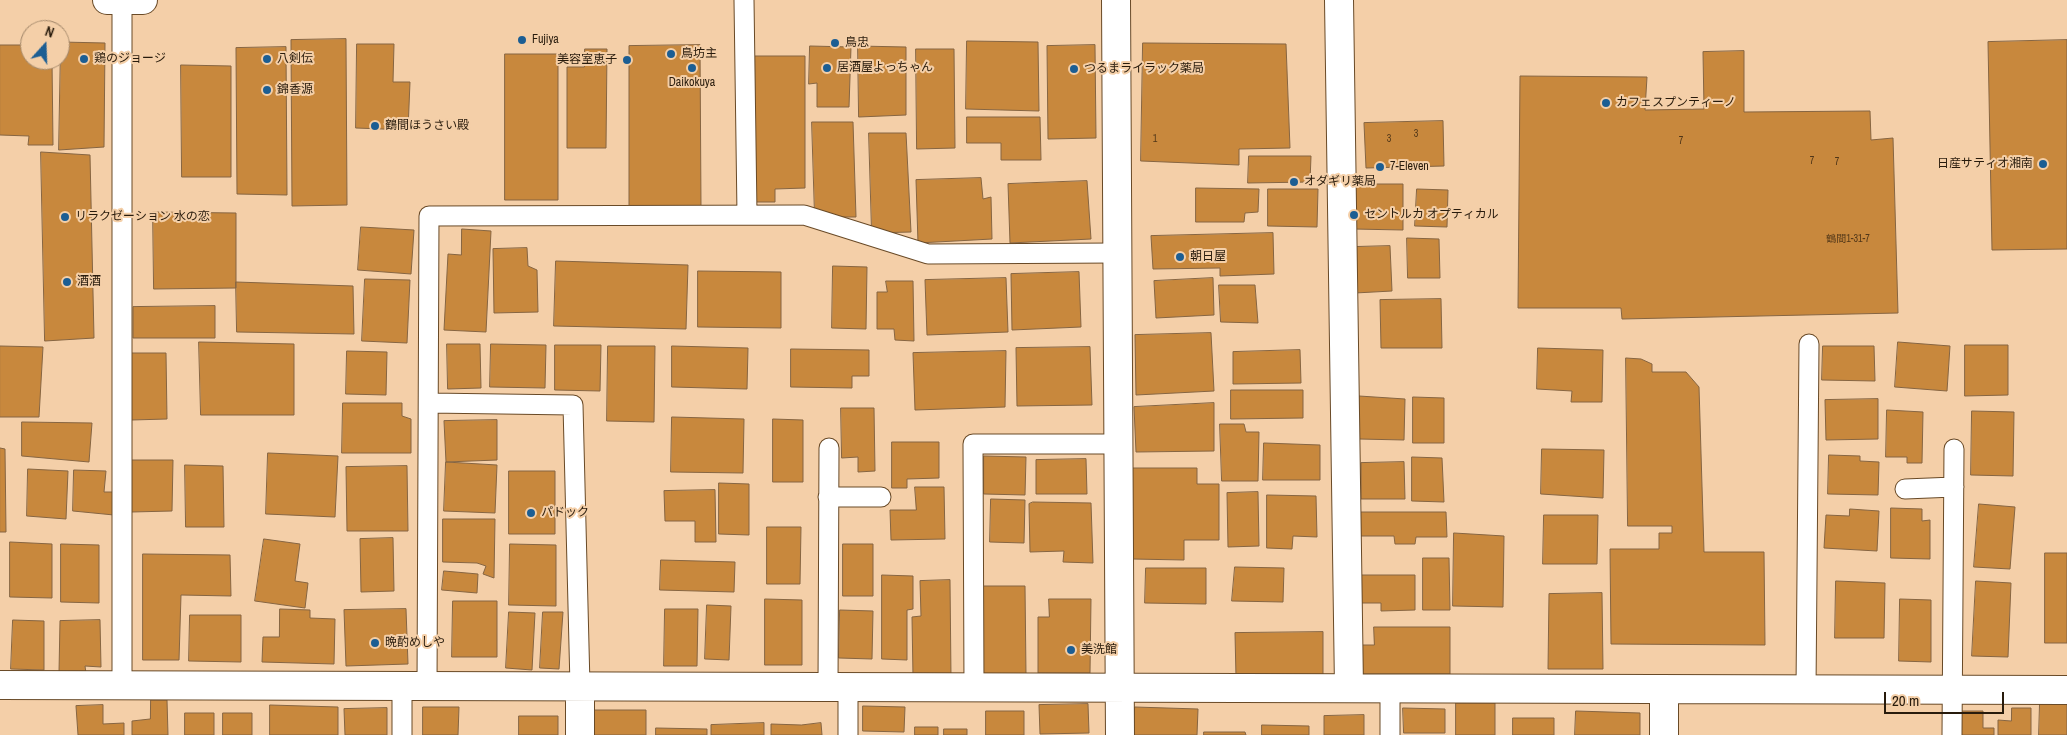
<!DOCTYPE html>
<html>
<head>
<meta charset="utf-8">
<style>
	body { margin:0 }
	#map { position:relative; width:2067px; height:735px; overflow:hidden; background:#f4cfa8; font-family:"Archivo Narrow",sans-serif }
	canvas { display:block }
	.north { position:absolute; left:20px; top:20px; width:50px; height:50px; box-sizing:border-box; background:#f4cfa8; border:1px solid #a2876a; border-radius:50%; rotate:20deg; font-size:14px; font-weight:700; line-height:20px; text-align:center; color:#281b0c }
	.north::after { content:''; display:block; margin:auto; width:18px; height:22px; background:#1c5e93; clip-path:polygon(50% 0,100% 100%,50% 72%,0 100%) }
	.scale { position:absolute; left:1884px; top:692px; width:120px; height:22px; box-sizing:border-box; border:2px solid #281b0c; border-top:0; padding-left:6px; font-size:15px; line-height:18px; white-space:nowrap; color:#281b0c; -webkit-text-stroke:4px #f4cfa8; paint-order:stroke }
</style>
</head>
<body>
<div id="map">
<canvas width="2067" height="735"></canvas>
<div class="north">N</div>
<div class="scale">20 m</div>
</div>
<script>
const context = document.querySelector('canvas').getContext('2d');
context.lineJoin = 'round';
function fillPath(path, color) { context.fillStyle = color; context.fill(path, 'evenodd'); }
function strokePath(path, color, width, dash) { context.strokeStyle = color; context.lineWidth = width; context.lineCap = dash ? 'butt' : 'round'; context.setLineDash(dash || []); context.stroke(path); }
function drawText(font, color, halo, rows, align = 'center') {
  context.font = font + ' "Archivo Narrow","Noto Sans JP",sans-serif'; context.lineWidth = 4; context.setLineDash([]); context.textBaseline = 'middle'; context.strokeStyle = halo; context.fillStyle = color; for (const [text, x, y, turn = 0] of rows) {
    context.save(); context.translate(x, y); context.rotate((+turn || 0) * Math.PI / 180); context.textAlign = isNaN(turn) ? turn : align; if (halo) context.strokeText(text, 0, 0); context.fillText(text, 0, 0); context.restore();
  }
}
const building = new Path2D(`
	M346 39 347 205 292 206 291 40Z
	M2067 40V249L1992 250 1988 42Z
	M967 41 1038 42 1039 111 966 109Z
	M61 42 105 43 104 147 59 150Z
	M1143 43 1286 44 1290 148 1239 149V165L1141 161Z
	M357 44H394L393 82H410L408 130 356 128Z
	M0 45H30V60H52L53 145H28L29 136 0 135Z
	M700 45 701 207 629 206V46Z
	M1095 45 1096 138 1048 139 1047 46Z
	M810 46 851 47 849 107H817V83L809 84Z
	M858 46 906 47V115L859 117Z
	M286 47 287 195 237 194 236 48Z
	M585 49H607L606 148H567V67H584Z
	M916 49H954L955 148 917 149Z
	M1744 51V112L1870 111 1871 140 1893 138 1898 313 1622 319 1621 308H1518L1520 76 1647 77 1645 110 1704 109 1703 52Z
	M505 54H558V200H505Z
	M755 56H805V188L775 189V202H756Z
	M181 65 231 66V177H182Z
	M967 117H1040L1041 160H1001V143H967Z
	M1443 121 1444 166 1366 168 1364 123Z
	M812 122H853L856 217H815Z
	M869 133H906L911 232 872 233Z
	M41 152 90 155 94 338 45 341Z
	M1249 156H1311L1310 182 1248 183Z
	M981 178 983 199 991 197 992 239 918 243 916 180Z
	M1087 181 1091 239 1010 243 1008 184Z
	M1353 184H1403V230L1353 229Z
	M1196 188 1259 189 1258 212 1245 213 1244 222H1196Z
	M1268 189H1318L1317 227 1268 226Z
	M1417 189 1448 190 1447 227 1415 226Z
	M153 212 236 213V288L154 289Z
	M361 227 414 230 411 274 358 270Z
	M462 229 491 231 486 332 444 330 448 254 461 255Z
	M1273 233 1274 274 1220 276V268L1153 269 1151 236Z
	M1407 238 1439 239 1440 278H1408Z
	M1390 246 1392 291 1355 293 1354 247Z
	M527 248 528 266 537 270 538 312 494 313 493 249Z
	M556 261 688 265 686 329 554 326Z
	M833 266 867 267 866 329 832 328Z
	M698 271 781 272V328L698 327Z
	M1079 272 1081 327 1012 330 1011 274Z
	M1006 278 1008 332 927 335 925 280Z
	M1213 278 1214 315 1156 318 1154 281Z
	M365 279 410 280 407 343 362 341Z
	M886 281H913L914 341 895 340 894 329H877V292H887Z
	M236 282 353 286 354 334 237 332Z
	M1219 285H1255L1258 323 1221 322Z
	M1441 299 1442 348H1381L1380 300Z
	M215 306V338H133V307Z
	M1211 333 1214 391 1136 395 1135 335Z
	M199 342 294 344V415H201Z
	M1898 342 1950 346 1947 391 1895 387Z
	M447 344H480L481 388 448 389Z
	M491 344 546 345 545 388 490 387Z
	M555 345H601L600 391 555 390Z
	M1965 345H2008V395L1965 396Z
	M0 346 43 347 39 417H0Z
	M608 346H655L654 422 607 421Z
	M672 346 748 348 747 389 672 387Z
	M1823 346H1874L1875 381 1822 380Z
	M1090 347 1092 405 1017 406 1016 348Z
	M1538 348 1603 350 1602 402H1571L1572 391 1537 389Z
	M791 349 869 350V376H852V388L791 387Z
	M1300 350 1301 383 1233 384V352Z
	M347 351 387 352 386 395 346 394Z
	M1006 351 1005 407 915 410 913 353Z
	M131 353H166L167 419 132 420Z
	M1626 358 1641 359 1652 364V372H1686L1699 387 1704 552H1764L1765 645 1611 644 1610 549H1659V533H1672V526H1628Z
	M1231 390H1303V418L1231 419Z
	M1359 396 1405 399 1404 440 1359 439Z
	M1413 397 1444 398V443H1413Z
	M1878 399V439L1826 440 1825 400Z
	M343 403H402V416L411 419V453H342Z
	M1214 403V451L1136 452 1134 407Z
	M841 408H874L875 471 858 472V457L842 458Z
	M1887 410 1923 412 1922 463H1907V457H1886Z
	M1972 411 2014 412 2013 476 1971 475Z
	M672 417 744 419 743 473 671 472Z
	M773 419 803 420V482H773Z
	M497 420V460L446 462 444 421Z
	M22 422 92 423 89 462 22 456Z
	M1220 424H1244L1246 432H1259L1258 481H1222Z
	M892 442H939V478L907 479V488H892Z
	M1264 443 1320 445V480H1263Z
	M0 448 5 449 6 532H0Z
	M1542 449 1604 450 1603 498 1541 494Z
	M268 453 338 456 335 517 266 514Z
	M1829 455 1860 456V461L1879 462 1878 495 1828 494Z
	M984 456 1026 457 1025 495 984 494Z
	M1412 457 1442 458 1444 502 1412 501Z
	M1086 459 1087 494H1036V460Z
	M132 460H173L172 511 132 512Z
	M446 462 497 465 495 513 444 511Z
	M1404 462 1405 499H1361V463Z
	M185 465 223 466 224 527H186Z
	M407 466 408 531H347L346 467Z
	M1132 468H1197V484H1219V540H1184V560L1132 559Z
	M28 469 68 471 66 519 27 516Z
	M74 470 106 471 104 492H114V515L73 511Z
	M509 471H555V534H509Z
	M719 483 749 484V535L719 534Z
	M915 487H944L945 539 891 540 890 510H916Z
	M715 490 716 542H695V521H665L664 491Z
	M1258 492 1259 546 1228 547 1227 493Z
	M1267 495 1316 496 1317 537 1293 536 1292 549 1267 548Z
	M991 499 1025 500 1024 543 990 542Z
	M1033 502 1091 503 1093 563 1063 562 1064 551 1030 552 1029 504Z
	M1979 504 2015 507 2010 569 1974 567Z
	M1891 508 1922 509V521L1930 520V559L1891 558Z
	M1850 509 1879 511 1877 551 1824 548 1826 515 1849 516Z
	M1361 512H1446L1447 537H1416L1415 544H1395L1394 536H1361Z
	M1544 515H1598L1597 564H1543Z
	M443 519H495L494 578 483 574 486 566 477 563 443 562Z
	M767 527H801L800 584H767Z
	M1454 533 1504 536 1503 607 1453 606Z
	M393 538 394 591 361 592 360 539Z
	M264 539 300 544 295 581 308 583 305 608 255 601Z
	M10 542 52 544V598L10 597Z
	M61 544 99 545V603L61 602Z
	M510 544 556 545V606L509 605Z
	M843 544H873V596H843Z
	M2045 553H2067V643H2045Z
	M143 554 230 555 231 596 181 595 179 660H143Z
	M1423 558H1449L1450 610H1423Z
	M661 560 735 562 734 592 660 590Z
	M1235 567 1284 568 1283 602 1232 601Z
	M1146 568H1206V604L1145 603Z
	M444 571 478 574 477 593 442 590Z
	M882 575 913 576V609L907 610V660L882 659Z
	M1360 575H1415V610L1381 611V603H1360Z
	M950 580 951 677H913L912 617 921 616 920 581Z
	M1836 581 1885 583 1884 638H1835Z
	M1976 581 2011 583 2008 657 1972 656Z
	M982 586H1025L1026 675 983 676Z
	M1602 593 1603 669H1548L1549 594Z
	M765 599 802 600V665H765Z
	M1049 599H1091L1090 673H1038V617H1049Z
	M1900 599 1931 600V662L1899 661Z
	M453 601H497V657H452Z
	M707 605 731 606 729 660 705 659Z
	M280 609 310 610V618L335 619 334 664 262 662 263 637H279Z
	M406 609 408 664 346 666 344 610Z
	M665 609H698L697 666H664Z
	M840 610 873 611 872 659 839 658Z
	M509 612 535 613 532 670 506 668Z
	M543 612H563L559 669 540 668Z
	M190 615H241V662L189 661Z
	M13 620 44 621V670L11 669Z
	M100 620 101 667 85 666 86 673 59 672 60 621Z
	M1374 627H1450V674H1362V645H1374Z
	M1323 632V676L1236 677 1235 633Z
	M151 700H167L168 735H132V721L150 719Z
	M2040 702 2067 703V735H2039Z
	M1456 703H1495V735H1456Z
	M1088 704 1089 733 1040 734 1039 705Z
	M103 705V724L124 723V735H78L76 706Z
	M270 705 338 707V735H270Z
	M863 706 905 707 904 732 863 731Z
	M423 707H459L458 735H423Z
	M1135 707 1198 709 1197 735H1134Z
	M387 708V735H345L344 709Z
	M1403 708 1445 709V733H1404Z
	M2012 708H2031V735H1998V720L2011 721Z
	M593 710H646V735H593Z
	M986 711H1024V735H986Z
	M1576 711 1640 713V735H1575Z
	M1961 711H1983V728H1994V735H1962Z
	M185 713H214V735H185Z
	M223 713H252V735H223Z
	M1364 715V735H1324V716Z
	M519 716H558V735H519Z
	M1513 718H1554V735H1513Z
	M764 723V735H711V725Z
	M821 723 822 735H771V724L801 725Z
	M1262 725 1309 726V735H1262Z
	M915 727H938V735H915Z
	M656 728 707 729V735H656Z
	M944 729H967V735H944Z
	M1204 732H1245L1246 735H1204Z`);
fillPath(building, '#c8883d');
strokePath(building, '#866542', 1);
const service = new Path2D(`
	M744 0 747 214
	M429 403 573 405 580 686
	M1905 489 1954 487
	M828 497H881
	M122 684V0
	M402 686V735
	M427 687 429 216 804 215 928 254 1117 253
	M828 687 829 448
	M974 688 973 444H1118
	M1390 688V735
	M1806 689 1809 344
	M848 735V687
	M1952 735 1954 449`);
const minor = new Path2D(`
	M1116 0 1120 735
	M1339 0 1349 688
	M0 685 2067 690
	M1664 689V735
	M580 735V686`);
const tertiary = new Path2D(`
	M107 0H143`);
strokePath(service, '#694a27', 21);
strokePath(minor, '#694a27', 30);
strokePath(tertiary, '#694a27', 30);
strokePath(service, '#fff', 19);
strokePath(minor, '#fff', 28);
strokePath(tertiary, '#fff', 28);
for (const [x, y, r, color] of [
	[522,40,5,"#1c5e93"],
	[835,43,5,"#1c5e93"],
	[671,54,5,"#1c5e93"],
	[84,59,5,"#1c5e93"],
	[267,59,5,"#1c5e93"],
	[627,60,5,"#1c5e93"],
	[692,68,5,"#1c5e93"],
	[827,68,5,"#1c5e93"],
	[1074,69,5,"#1c5e93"],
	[267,90,5,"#1c5e93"],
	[1606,103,5,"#1c5e93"],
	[375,126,5,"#1c5e93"],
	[2043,164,5,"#1c5e93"],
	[1380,167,5,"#1c5e93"],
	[1294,182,5,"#1c5e93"],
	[1354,215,5,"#1c5e93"],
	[65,217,5,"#1c5e93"],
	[1180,257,5,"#1c5e93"],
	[67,282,5,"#1c5e93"],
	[531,513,5,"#1c5e93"],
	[375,643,5,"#1c5e93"],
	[1071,650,5,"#1c5e93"]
]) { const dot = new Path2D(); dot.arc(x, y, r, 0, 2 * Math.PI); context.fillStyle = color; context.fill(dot); strokePath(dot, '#f4cfa8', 2); }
drawText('10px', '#503618', null, [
	["3",1416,134],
	["1",1155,139],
	["3",1389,139],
	["7",1681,141],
	["7",1812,161],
	["7",1837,162],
	["鶴間1-31-7",1848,239]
]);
drawText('12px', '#281b0c', '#f4cfa8', [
	["Fujiya",532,40],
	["鳥忠",845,43],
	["鳥坊主",681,54],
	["鶏のジョージ",94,59],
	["八剣伝",277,59],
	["美容室恵子",617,60,"right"],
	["居酒屋よっちゃん",837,68],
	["つるまライラック薬局",1084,69],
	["Daikokuya",692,83,"center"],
	["錦香源",277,90],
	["カフェスプンティーノ",1616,103],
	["鶴間ほうさい殿",385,126],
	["日産サティオ湘南",2033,164,"right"],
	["7-Eleven",1390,167],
	["オダギリ薬局",1304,182],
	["セントルカ オプティカル",1364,215],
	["リラクゼーション 水の恋",75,217],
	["朝日屋",1190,257],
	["酒酒",77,282],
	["パドック",541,513],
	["晩酌めしや",385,643],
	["美洗館",1081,650]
], 'left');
</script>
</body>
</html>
